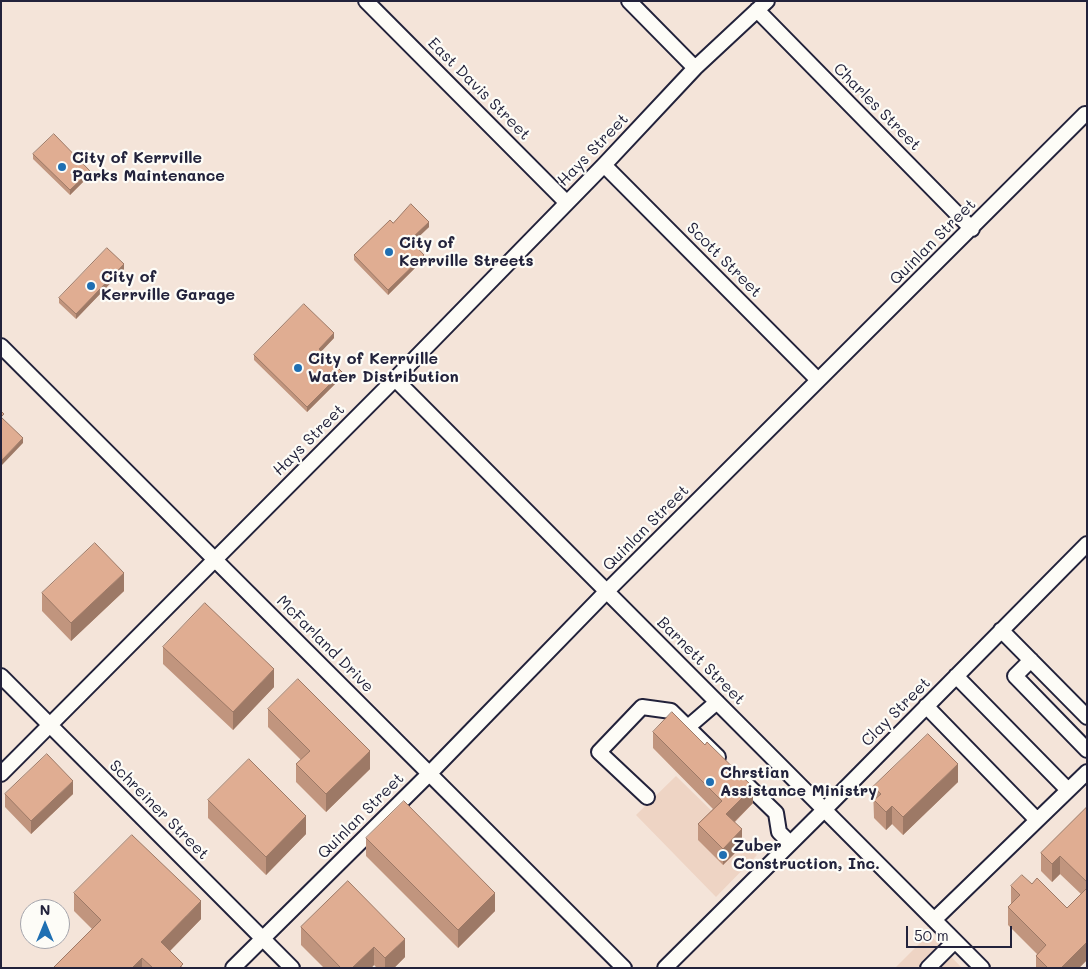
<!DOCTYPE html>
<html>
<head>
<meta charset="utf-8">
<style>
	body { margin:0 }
	#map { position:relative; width:1088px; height:969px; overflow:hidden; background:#f4e4d9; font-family:Mali,sans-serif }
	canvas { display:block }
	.frame { position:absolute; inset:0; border:2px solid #22223b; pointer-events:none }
	.north { position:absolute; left:20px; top:899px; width:50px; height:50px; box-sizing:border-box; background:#fdfcf7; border:1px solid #a5a5ac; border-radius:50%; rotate:0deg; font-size:14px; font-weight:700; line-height:20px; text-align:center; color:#22223b }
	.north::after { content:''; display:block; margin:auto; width:18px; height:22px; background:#1f6fb2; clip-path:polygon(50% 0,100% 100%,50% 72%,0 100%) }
	.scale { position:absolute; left:906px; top:926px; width:106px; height:22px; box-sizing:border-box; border:2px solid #22223b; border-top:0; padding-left:6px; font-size:15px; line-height:18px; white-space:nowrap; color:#22223b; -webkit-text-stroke:4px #fdfcf7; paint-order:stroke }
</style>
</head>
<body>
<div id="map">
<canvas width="1088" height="969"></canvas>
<div class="frame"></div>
<div class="north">N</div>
<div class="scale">50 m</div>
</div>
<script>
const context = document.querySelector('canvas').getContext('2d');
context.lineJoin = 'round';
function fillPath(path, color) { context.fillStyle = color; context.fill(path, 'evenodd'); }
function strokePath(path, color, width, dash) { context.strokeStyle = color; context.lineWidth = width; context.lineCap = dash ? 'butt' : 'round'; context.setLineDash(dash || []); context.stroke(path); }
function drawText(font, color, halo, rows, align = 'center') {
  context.font = font + ' Mali,sans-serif'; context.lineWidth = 4.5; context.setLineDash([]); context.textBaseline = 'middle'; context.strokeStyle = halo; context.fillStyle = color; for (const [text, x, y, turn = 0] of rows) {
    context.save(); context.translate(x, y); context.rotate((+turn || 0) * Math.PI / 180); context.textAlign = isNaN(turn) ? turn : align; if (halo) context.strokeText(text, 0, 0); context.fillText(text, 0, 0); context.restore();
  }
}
fillPath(new Path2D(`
	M676 776 757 855 716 897 636 815Z
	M929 934 962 968H895Z`), '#eed4c4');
const minor = new Path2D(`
	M366 1 566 202
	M629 1 695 68
	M757 10 972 229
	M604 165 818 380
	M1 346 624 968
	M395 379 982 968
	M1001 630 1087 717
	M1031 660 1015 676 1087 750
	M1 676 292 968
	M956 676 1068 790
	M926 706 1037 820
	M688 727 717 702
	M1 774 395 379 604 165 695 68 767 1
	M741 779 776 813 779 832 790 843
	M647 797 599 752 642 707 671 711 718 757
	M934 920 1087 772
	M233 968 430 773 606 592 1085 114
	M665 968 824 810 1087 544
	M928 968 955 941`);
strokePath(minor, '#22223b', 18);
strokePath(minor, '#fdfcf7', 14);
fillPath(new Path2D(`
	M33 154 90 175 70 195 33 159Z
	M393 223 429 227 412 243 424 259 388 295 354 260V255Z
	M124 269 76 319 59 303V298Z
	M334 338 321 351 342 377 307 412 254 360V355Z
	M124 591 71 641 42 611V593Z
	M163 647 274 687 233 730 163 664Z
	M268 709 370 769 326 812 296 782V764L301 760 268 727Z
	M653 732 705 745 753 803 735 822 742 846 723 865 698 840V824L713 809 653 748Z
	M958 782 903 835 892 824 886 830 874 818 873 787Z
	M5 794H73L31 834 5 807Z
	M208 800 306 834 266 875 208 818Z
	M1087 807V960L1079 968H1036V956L1037 954 1008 925V907L1011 904V886L1032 884 1067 908 1081 894 1060 874 1052 882 1041 871V853Z
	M366 838 495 911 458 948 366 856Z
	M348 881 405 957 394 968H377L374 965 371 968H324L301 945V927Z
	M74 893 201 919 170 951 183 968H53L92 929 74 911Z`), '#c1957e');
fillPath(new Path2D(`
	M90 171V175L70 195V190Z
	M429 222V227L410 245V240Z
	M424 255V259L388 295V290Z
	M124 264V269L76 319V314Z
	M334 333V338L319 354V349Z
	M342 372V377L307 412V407Z
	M23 438V443L2 465V460Z
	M124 573V591L71 641V623Z
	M274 669V687L233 730V712Z
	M370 751V769L326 812V794Z
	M958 764V782L903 835V817Z
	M73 781V794L31 834V821Z
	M753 787V803L726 830V814Z
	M892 806V824L886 830V812Z
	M306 816V834L266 875V857Z
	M742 829V846L723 865V849Z
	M1060 856V874L1052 882V864Z
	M495 893V911L458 948V930Z
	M201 901V919L161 960V942Z
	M405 939V957L394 968H385V958Z
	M1087 942V960L1079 968H1061Z
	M374 947V965L371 968H352Z
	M142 958V968H132Z`), '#9d7966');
const building = new Path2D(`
	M54 134 90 171 70 190 33 154Z
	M411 204 429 222 410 240 424 255 388 290 354 255 390 220 393 223Z
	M107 248 124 264 76 314 59 298Z
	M304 304 334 333 319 349 342 372 307 407 254 355Z
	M1 411 4 414 1 417 23 438 2 460Z
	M95 543 124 573 71 623 42 593Z
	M205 603 274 669 233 712 163 647Z
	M298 679 370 751 326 794 296 764 310 751 268 709Z
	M672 712 705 745 707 742 753 787 726 814 742 829 723 849 698 824 722 801 653 732Z
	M928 734 958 764 903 817 892 806 886 812 874 800 881 794 873 787Z
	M47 754 73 781 31 821 5 794Z
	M249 759 306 816 266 857 208 800Z
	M404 801 495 893 458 930 366 838Z
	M1087 807V882L1060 856 1052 864 1041 853Z
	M132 835 201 901 161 942 183 964 179 968H153L142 958 132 968H53L101 920 74 893Z
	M1022 875 1032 884 1037 878 1067 908 1087 888V942L1061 968H1048L1036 956 1046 945 1008 907 1020 895 1011 886Z
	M348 881 405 939 385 958 374 947 352 968H341L301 927Z`);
fillPath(building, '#e0ad92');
strokePath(building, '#9d7966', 1);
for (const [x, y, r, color] of [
	[62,167,5,"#1f6fb2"],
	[389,252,5,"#1f6fb2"],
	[91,286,5,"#1f6fb2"],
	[298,368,5,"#1f6fb2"],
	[710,782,5,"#1f6fb2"],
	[723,855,5,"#1f6fb2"]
]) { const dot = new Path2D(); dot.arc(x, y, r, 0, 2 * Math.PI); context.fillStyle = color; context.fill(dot); strokePath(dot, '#fdfcf7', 2); }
drawText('16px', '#22223b', '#fdfcf7', [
	["East Davis Street",479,89,45],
	["Charles Street",877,107,45],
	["Hays Street",593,150,-46],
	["Quinlan Street",933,242,-45],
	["Scott Street",724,260,45],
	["Hays Street",309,440,-45],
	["Quinlan Street",646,528,-45],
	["McFarland Drive",325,644,45],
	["Barnett Street",701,661,45],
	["Clay Street",896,712,-45],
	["Schreiner Street",159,810,45],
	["Quinlan Street",361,816,-45]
]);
drawText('bold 16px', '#22223b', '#fdfcf7', [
	["City of Kerrville",72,158],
	["Parks Maintenance",72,176],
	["City of",399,243],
	["Kerrville Streets",399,261],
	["City of",101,277],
	["Kerrville Garage",101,295],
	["City of Kerrville",308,359],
	["Water Distribution",308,377],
	["Chrstian",720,773],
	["Assistance Ministry",720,791],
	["Zuber",733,846],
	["Construction, Inc.",733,864]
], 'left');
</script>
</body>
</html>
